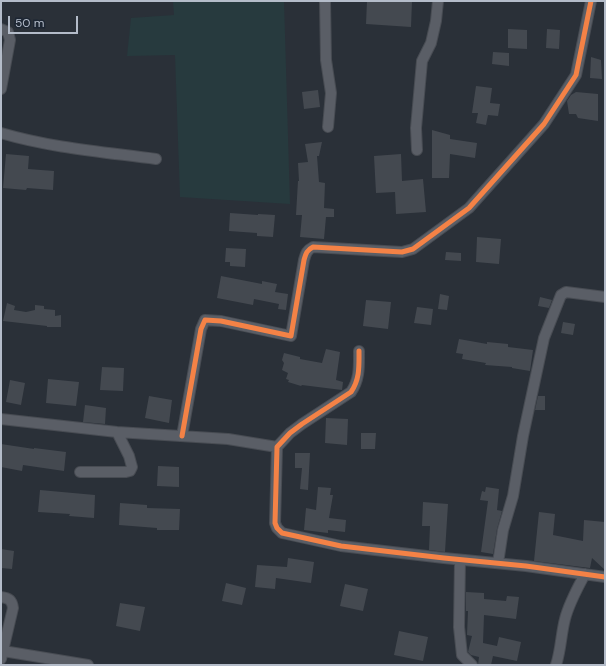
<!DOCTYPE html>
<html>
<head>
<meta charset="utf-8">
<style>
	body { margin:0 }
	#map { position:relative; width:606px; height:666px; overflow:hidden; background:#2a3038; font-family:"DM Sans",sans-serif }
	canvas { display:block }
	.frame { position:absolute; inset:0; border:2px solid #b4bcc9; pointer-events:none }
	.scale { position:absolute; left:8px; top:16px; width:70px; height:18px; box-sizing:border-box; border:2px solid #b4bcc9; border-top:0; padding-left:5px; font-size:12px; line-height:14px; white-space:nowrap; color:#b4bcc9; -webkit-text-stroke:3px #1d2633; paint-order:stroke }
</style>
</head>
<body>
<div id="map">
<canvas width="606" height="666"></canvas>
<div class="frame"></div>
<div class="scale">50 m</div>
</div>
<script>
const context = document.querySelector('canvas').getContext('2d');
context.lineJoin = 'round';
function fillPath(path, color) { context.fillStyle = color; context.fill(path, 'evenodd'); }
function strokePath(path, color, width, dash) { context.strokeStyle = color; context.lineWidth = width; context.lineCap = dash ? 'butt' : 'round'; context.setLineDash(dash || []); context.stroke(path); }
fillPath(new Path2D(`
	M173 1H284L290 204 180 197 175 55 127 56 131 18 174 15Z`), '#273a3e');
fillPath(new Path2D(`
	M367 1H412L411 27 366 24Z
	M508 29 527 30V49L508 48Z
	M547 29 560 30 559 49 546 48Z
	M493 52 509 53V66L492 64Z
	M591 57 601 60 602 79 590 78Z
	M476 86 492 88 490 103 500 104 498 116 488 115 486 125 476 123 478 113H472Z
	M318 90 320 107 304 109 302 92Z
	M576 92 598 94V121L578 118 576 114H569L567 101 571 95Z
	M432 130 450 135V139L477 143 475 158 450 154 449 178H432Z
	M322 142 319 156H317L319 182 325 183 324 208 334 209V217H326L324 239 300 237 302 215H296L298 181H299L298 163 308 162 305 144Z
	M6 154 29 156 28 169 54 171 53 190 27 188 26 190 3 188Z
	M401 154 402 181 423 179 426 212 396 214 395 192 376 193 374 156Z
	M230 213 258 215V214L275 215 273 237 257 236V233L229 231Z
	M477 237 501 239 499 264 476 262Z
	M226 248 246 249 245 267 230 266V262H225Z
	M446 252 461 253V261L445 260Z
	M221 276 262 284V281L277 284 275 292 288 294 286 310 278 309 279 304 254 299 253 305 217 298Z
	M440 294 449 296 447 310 438 309Z
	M540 297 552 300 549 308 538 306Z
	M366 300 391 302 388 329 363 326Z
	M7 303 15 306 14 310 26 312 35 310V305L44 306V309L55 310V316L61 315V327H47V326L3 321Z
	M417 307 433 309 431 325 414 323Z
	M563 322 575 324 573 335 561 333Z
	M459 339 487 344V342L508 344V347L533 350 530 371 512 368V367L485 365 486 363 462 359 463 354 456 353Z
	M326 349 340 352 336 380 343 382 342 390 302 385 301 386 288 382 289 380 286 379 288 373 282 370 284 363 282 360 284 353 300 357V359L322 363Z
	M102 367 124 368 123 391 100 390Z
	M48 379 79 382 76 406 46 403Z
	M10 380 25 383 21 405 6 402Z
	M149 396 172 400 169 423 145 418Z
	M538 396H545V410H535Z
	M85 405 106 408 105 424 83 422Z
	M326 418 348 419 347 445 325 443Z
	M361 433H376L375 449H361Z
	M1 444 34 449V448L66 452 64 471 23 465 22 471 1 467Z
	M295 453H310L308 490 300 489 302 468H295Z
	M158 466 179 467V487L157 486Z
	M318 487 331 488 330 495H333L329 518 346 520 345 532 328 530V533L304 530 306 508 316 510Z
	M486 487 499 489 497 510 502 511 497 529 493 554 481 552 488 501 480 500 482 491 485 492Z
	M40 490 95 495 94 518 69 516 70 514 38 512Z
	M423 502 448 504 445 552 429 550 430 526H422Z
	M120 503 147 505V508L180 509 179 530H157V528L119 525Z
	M539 512 555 514 553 535 583 541 584 520 605 522V570L592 558 590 568 534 561Z
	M1 549 14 551 12 569 1 568Z
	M288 558 314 562 311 583 276 578 275 589 255 587 257 565 287 567Z
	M226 583 246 588 242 605 222 601Z
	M345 584 368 589 363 611 340 606Z
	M466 592 484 593V599L506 601 507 596 519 597 516 619 484 615 483 643 497 646 499 637 521 642 517 661 493 656 491 665H478L479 657 471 655 468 652 472 636 467 635 468 611H466Z
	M120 603 145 607 140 631 116 626Z
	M399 631 428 637 423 661 394 655Z`), '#444950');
const minor = new Path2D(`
	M325 1 326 60 331 93 328 127
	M1 29 8 32 10 40 1 89
	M1 133C52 148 104 152 156 159
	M417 150 416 128 422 61 431 43 436 21 438 1
	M359 351C359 366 360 379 351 392L302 424 290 433 277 447 275 523 277 528 282 533 341 546 444 558 526 566 605 577
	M1 419 117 432 228 439 277 447
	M182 436 201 329 205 320 221 321 291 336 304 260C306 253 307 250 313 247L402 252 413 249 469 208 544 124 576 75 591 1
	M80 472H126L130 471 132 467 129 456 117 432
	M460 560 459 627 462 655 472 665
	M498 563 503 530 513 496 523 436 544 338 561 295 566 292 605 297
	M1 597C9 598 12 600 13 608L1 659
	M3 651 88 665
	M556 665C561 650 561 634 565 619 569 603 577 589 585 574`);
strokePath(minor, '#484c53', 12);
strokePath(minor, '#5a5e66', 10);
strokePath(new Path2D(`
	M359 351C359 366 360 379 351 392L302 424 290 433 277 447 275 523 277 528 282 533 341 546 444 558 526 566 605 577
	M182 436 201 329 205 320 221 321 291 336 304 260C306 253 307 250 313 247L402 252 413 249 469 208 544 124 576 75 591 1`), '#f48246', 5);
</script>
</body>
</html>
